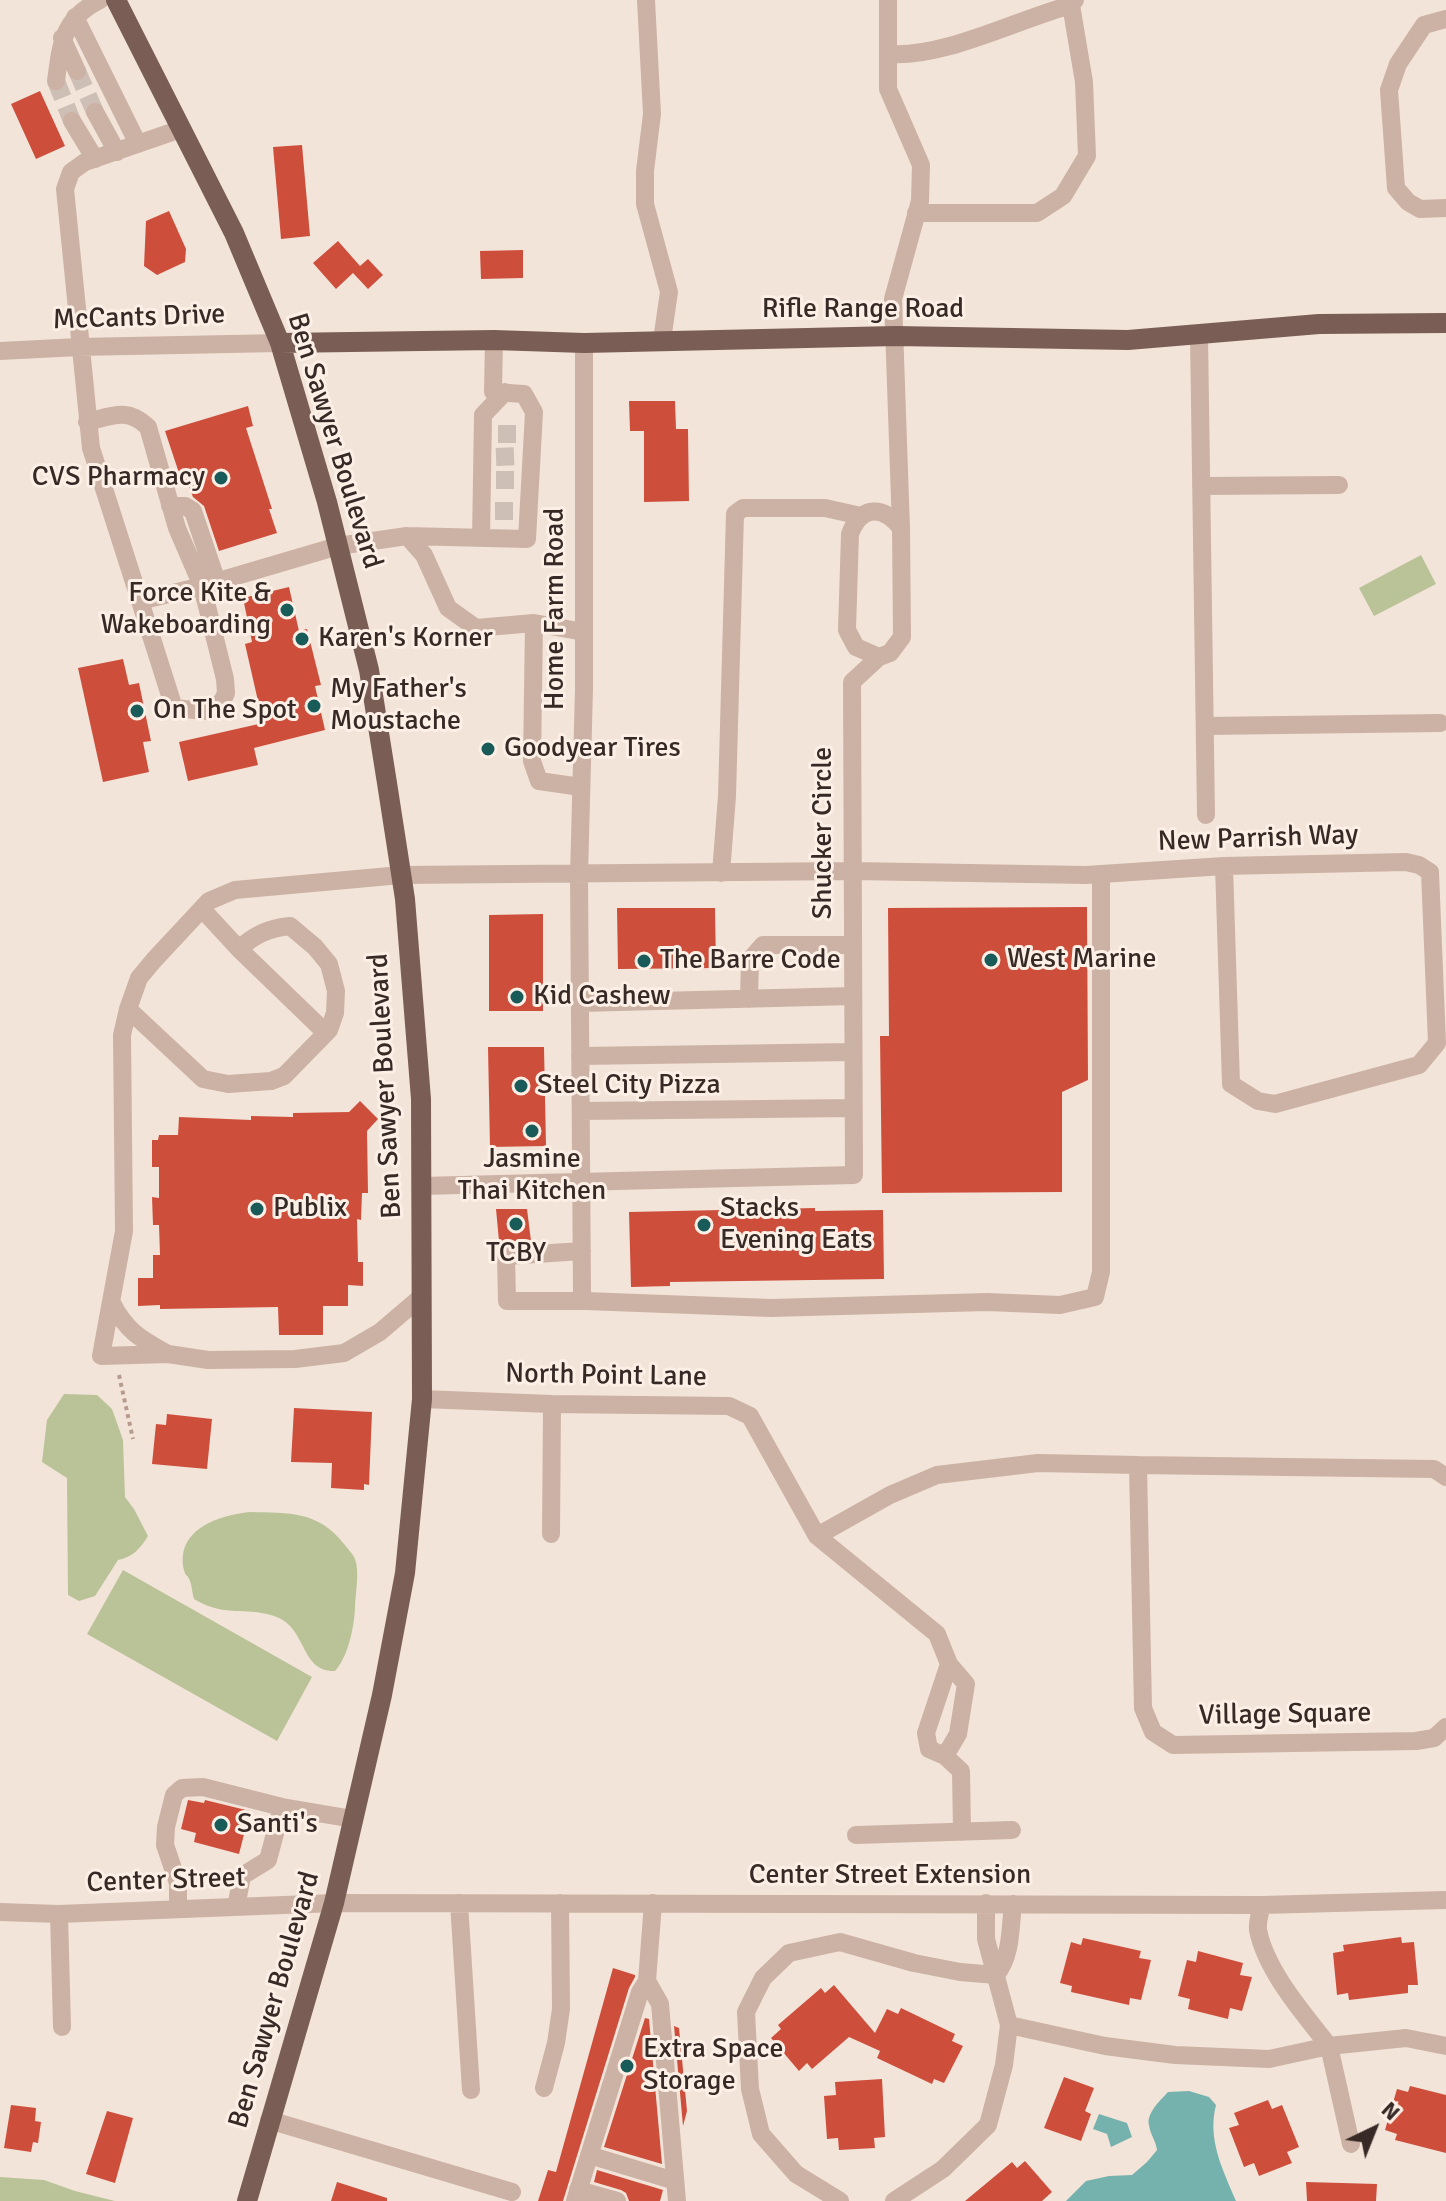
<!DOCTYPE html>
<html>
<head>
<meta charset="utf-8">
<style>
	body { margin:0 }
	#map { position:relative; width:1446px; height:2201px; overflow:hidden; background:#f3e4d9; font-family:Signika,sans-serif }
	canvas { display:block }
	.north { position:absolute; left:1334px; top:2089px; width:80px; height:80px; -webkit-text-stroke:6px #fbefe6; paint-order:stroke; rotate:43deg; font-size:22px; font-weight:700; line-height:32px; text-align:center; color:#372a26 }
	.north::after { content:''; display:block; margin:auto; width:28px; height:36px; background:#372a26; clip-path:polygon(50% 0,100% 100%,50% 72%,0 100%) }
</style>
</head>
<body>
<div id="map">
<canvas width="1446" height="2201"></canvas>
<div class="north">N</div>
</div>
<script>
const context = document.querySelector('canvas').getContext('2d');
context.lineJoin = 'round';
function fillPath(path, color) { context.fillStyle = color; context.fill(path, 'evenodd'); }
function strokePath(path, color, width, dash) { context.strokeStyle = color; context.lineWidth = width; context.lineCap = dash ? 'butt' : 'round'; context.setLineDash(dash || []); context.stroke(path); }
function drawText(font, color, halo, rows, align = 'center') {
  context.font = font + ' Signika,sans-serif'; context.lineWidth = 6; context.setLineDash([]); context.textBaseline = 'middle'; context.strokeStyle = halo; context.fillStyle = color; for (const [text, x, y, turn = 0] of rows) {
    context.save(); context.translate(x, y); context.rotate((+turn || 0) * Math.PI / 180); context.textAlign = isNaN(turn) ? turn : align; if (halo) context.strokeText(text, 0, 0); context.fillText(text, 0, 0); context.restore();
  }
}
fillPath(new Path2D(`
	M1421 555 1436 584 1374 616 1359 588Z
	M64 1394 97 1395 112 1409 123 1440 125 1497 134 1509 148 1536C140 1549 133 1557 118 1560L95 1596 79 1601 68 1595 67 1478 42 1462 47 1420Z
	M250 1512C289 1513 319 1511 344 1544 347 1548 353 1554 355 1559 360 1573 355 1594 355 1608 354 1628 348 1657 335 1671 301 1672 307 1631 279 1618 249 1605 226 1619 194 1599 192 1593 192 1586 190 1581 187 1573 186 1578 184 1570 175 1529 220 1515 250 1512Z
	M123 1570 312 1677 277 1741 87 1634Z
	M0 2177 44 2180 75 2191 115 2201H0Z`), '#bac398');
fillPath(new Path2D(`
	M1189 2091 1209 2097 1216 2105C1207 2140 1223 2170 1236 2201H1066L1086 2181 1109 2176 1132 2175 1147 2162 1157 2150C1156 2141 1150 2134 1149 2125 1146 2113 1161 2100 1168 2092Z
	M1099 2114 1127 2123 1132 2137 1111 2147 1107 2134 1093 2129Z`), '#76b2ad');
fillPath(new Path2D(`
	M40 91 65 146 36 159 11 104Z
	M302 145 310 236 281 239 273 147Z
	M169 211 186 249 185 262 157 275 144 266 146 221Z
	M338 241 360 266 368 259 383 275 368 289 353 273 336 289 313 263Z
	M523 250V278L481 279 480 251Z
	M629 401H675L676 429H688L689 501 644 502V431H630Z
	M248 406 253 426 246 428 272 509H269L277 533 219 551 204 506 193 497 186 480 182 482 165 431Z
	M289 587 299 631 307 629 321 685 315 686 325 730 254 748 258 765 188 781 179 742 263 723 245 644 252 642 243 598Z
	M123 659 129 685 139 683 151 741 143 742 149 772 103 782 78 668Z
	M1087 907 1088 1080 1062 1092V1192L882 1193 880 1036H889L888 908Z
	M617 908H715L716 968 618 969Z
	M543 914V1011H489V915Z
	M488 1047H544L546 1146 490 1147Z
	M360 1101 378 1119 367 1131 368 1193H362L361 1220 357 1219 358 1262H363V1286L348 1285V1306H323V1335H279L278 1307 160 1309V1305L138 1306V1278H153V1255H160L159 1225H153L152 1197 159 1198V1167H152V1140H158L159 1135H178L179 1117 251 1120V1116L293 1117V1113L349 1112Z
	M815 1208V1211L883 1210 884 1279 670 1282V1286L631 1287 629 1212Z
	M496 1209H527L531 1241H499Z
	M294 1408 372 1412 369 1485 364 1484V1490L331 1488 332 1463 291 1462Z
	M167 1414 212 1419 207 1469 152 1464 156 1424 166 1425Z
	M188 1800 204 1803 205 1800 250 1811 239 1854 194 1842 196 1833 181 1829Z
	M1401 1937 1402 1943 1414 1942 1418 1985H1408V1993L1349 2000 1348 1993 1337 1995 1333 1953 1344 1951 1343 1945Z
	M1083 1938 1141 1951 1139 1958 1151 1960 1141 2000 1130 1998 1129 2005 1071 1992 1072 1986 1060 1983 1071 1942 1081 1945Z
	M1198 1951 1243 1963 1240 1975 1252 1977 1242 2011 1230 2008 1228 2019 1188 2009 1190 1999 1178 1996 1187 1960 1196 1962Z
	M613 1968 635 1975V1977L629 1988 563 2201H538L548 2170 556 2172Z
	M834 1985 875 2033 887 2009 898 2014 901 2008 955 2034 952 2041 963 2046 944 2083 934 2079 932 2084 877 2058 880 2051 849 2037 812 2069 807 2063 799 2071 771 2038 781 2029 778 2025 821 1988 825 1993Z
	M645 2018 649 2019 662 2164 604 2147Z
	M674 2026 679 2028 687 2111 683 2126Z
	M1064 2077 1094 2088 1085 2111 1091 2114 1081 2141 1044 2128Z
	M882 2079 885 2137 874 2138 875 2148 839 2150 838 2138 827 2139 824 2096 836 2095 835 2082Z
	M1410 2086 1446 2095V2153L1395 2140 1397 2134 1385 2130 1397 2089 1408 2092Z
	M1268 2100 1272 2109 1282 2105 1299 2147 1287 2152 1292 2163 1259 2176 1254 2163 1244 2167 1229 2128 1239 2125 1234 2113Z
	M11 2105 36 2108 35 2121 41 2122 38 2143 33 2142 31 2152 4 2148Z
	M107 2111 133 2118 115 2183 86 2174Z
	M1025 2161 1052 2192 1042 2201H965L1012 2162 1017 2168Z
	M597 2170 663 2190 660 2201H629L626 2193 621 2190 594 2182Z
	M337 2182 387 2198V2201H331Z
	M1306 2182 1377 2184 1376 2201H1307Z`), '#ce4e3c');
strokePath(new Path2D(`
	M77 71 95 112
	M56 81 72 121
	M498 434H522
	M496 457 521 456
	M496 480H521
	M495 511H519`), '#cdbfb5', 18, [18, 9]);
strokePath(new Path2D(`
	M119 1375 133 1439`), '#b89b8f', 4, [4, 4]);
strokePath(new Path2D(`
	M646 0 652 114 645 171V204L669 292 662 340
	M888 0V89L921 165 920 201 893 299 901 528
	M75 17 138 144
	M1446 19 1424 25 1398 64 1389 90 1396 188 1408 202 1420 209 1446 208
	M62 38 77 71
	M889 54C944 58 1016 20 1071 5
	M56 81C61 44 62 19 100 0
	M95 112 117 152
	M72 121 95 159
	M916 213H1037L1063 196 1087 156 1084 82 1071 5 1075 0
	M1199 334 1206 815
	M584 343V689L579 875 582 1294 585 1301 771 1308 987 1302 1060 1305 1095 1297 1101 1272V874
	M0 351 79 347 280 343
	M87 422C112 416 127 407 148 427L177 528 202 586 225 679 226 693 222 702 204 711 174 708 140 601 202 586 338 546 407 536 527 539 534 412 524 394 493 392 494 340
	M1201 486 1339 485
	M170 506H185L193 511 217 582
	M407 536 424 555 448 608 476 628 534 623 584 632
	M481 538 483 415 505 392
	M140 601 91 448 65 189 71 172 85 162 181 129
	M534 623 532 761 539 781 581 787
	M1205 726 1440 723
	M721 873 727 796 735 514 743 508H825L861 516
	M202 909 239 949C254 935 269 928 290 926L315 947 329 964 336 991 335 1013 329 1030 284 1076 271 1081 228 1084 203 1079 128 1009 139 978 154 960 209 901 235 890 401 875 853 871 1086 875 1224 866 1406 862 1419 865 1430 872 1437 1043 1419 1065 1275 1104 1258 1101 1231 1084 1224 866
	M239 949 326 1033
	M749 999 750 960 763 945H853
	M580 1003 853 996
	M128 1009 122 1035 124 1231 101 1356 168 1354 208 1360 295 1359 344 1353 380 1332 421 1297
	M580 1056 853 1052
	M581 1111 853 1108
	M421 1186 854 1175 852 682 879 657 890 653 902 637 901 528C883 505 861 505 850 534L847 630 856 647 879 657
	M582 1251 506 1256 507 1301H585
	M112 1303C126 1331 141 1339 168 1354
	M422 1399 552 1404 729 1406 750 1416 817 1536 937 1634 949 1664 966 1684 958 1734 945 1756
	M1446 1477 1434 1469 1138 1465 1143 1708 1153 1732 1173 1745 1416 1741 1434 1738 1446 1727
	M551 1534 552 1404
	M817 1536 890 1495 937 1475 1038 1463 1138 1465
	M949 1664 926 1733 929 1749 945 1756 961 1771 962 1832
	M856 1835 1012 1830
	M459 1903 471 2090
	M1262 1905C1260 1913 1257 1922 1258 1930 1266 1971 1304 2014 1329 2046L1406 2038 1446 2046
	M236 1907 242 1876 268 1860 282 1807 353 1819
	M178 1909V1883L165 1845 166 1827 174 1795 182 1788 203 1787 282 1807
	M0 1912 59 1914 334 1903 1262 1905 1446 1900
	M59 1914 62 2027
	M996 1975C1012 1955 1010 1928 1013 1904
	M647 1981 660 2004 677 2201
	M1009 2025 1105 2046 1175 2055 1269 2059 1329 2046 1351 2144
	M544 2088 556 2043 561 2009 560 1903
	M269 2120 512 2192
	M589 2155 675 2181
	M578 2190 617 2201
	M575 2201 640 1992 647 1981 653 1903
	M840 2201 796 2174 761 2134 750 2089 746 2012 763 1978 789 1953 840 1942 914 1963 960 1972 996 1975
	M894 2201 943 2169 988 2125 1004 2065 1009 2025 986 1939V1903`), '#ccb2a4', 18);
strokePath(new Path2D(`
	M116 0 234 233 280 343 327 502 369 670 387 783 405 899 421 1099 422 1399 405 1573 382 1695 334 1903 247 2201
	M280 343 494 340 584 343 896 336 1128 340 1319 324 1446 323`), '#7a5e56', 20);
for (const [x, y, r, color] of [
	[221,478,8,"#195b58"],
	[287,610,8,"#195b58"],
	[302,639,8,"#195b58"],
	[314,706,8,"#195b58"],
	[137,711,8,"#195b58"],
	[488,749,8,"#195b58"],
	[991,960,8,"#195b58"],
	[644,961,8,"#195b58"],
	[517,997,8,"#195b58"],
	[521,1086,8,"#195b58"],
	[532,1131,8,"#195b58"],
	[257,1209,8,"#195b58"],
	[516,1224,8,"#195b58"],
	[704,1225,8,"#195b58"],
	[221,1825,8,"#195b58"],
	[627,2066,8,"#195b58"]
]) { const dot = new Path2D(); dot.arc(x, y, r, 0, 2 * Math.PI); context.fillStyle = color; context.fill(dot); strokePath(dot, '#fbefe6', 3); }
drawText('28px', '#372a26', '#fbefe6', [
	["Rifle Range Road",863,310],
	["McCants Drive",139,318,-2],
	["Ben Sawyer Boulevard",334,441,73],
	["Home Farm Road",556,609,-90],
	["Shucker Circle",824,833,-90],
	["New Parrish Way",1258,839,-2],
	["Ben Sawyer Boulevard",386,1086,-93],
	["North Point Lane",606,1376,1],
	["Village Square",1285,1715,-1],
	["Center Street Extension",890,1876],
	["Center Street",166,1881,-2],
	["Ben Sawyer Boulevard",275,2000,-74]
]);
drawText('28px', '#372a26', '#fbefe6', [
	["CVS Pharmacy",205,478,"right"],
	["Force Kite &",271,594,"right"],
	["Wakeboarding",271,626,"right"],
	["Karen's Korner",318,639],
	["My Father's",330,690],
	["Moustache",330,722],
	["On The Spot",153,711],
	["Goodyear Tires",504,749],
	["West Marine",1007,960],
	["The Barre Code",660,961],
	["Kid Cashew",533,997],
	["Steel City Pizza",537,1086],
	["Jasmine",532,1160,"center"],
	["Thai Kitchen",532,1192,"center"],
	["Publix",273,1209],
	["Stacks",720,1209],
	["Evening Eats",720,1241],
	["TCBY",516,1254,"center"],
	["Santi's",237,1825],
	["Extra Space",643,2050],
	["Storage",643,2082]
], 'left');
</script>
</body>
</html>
